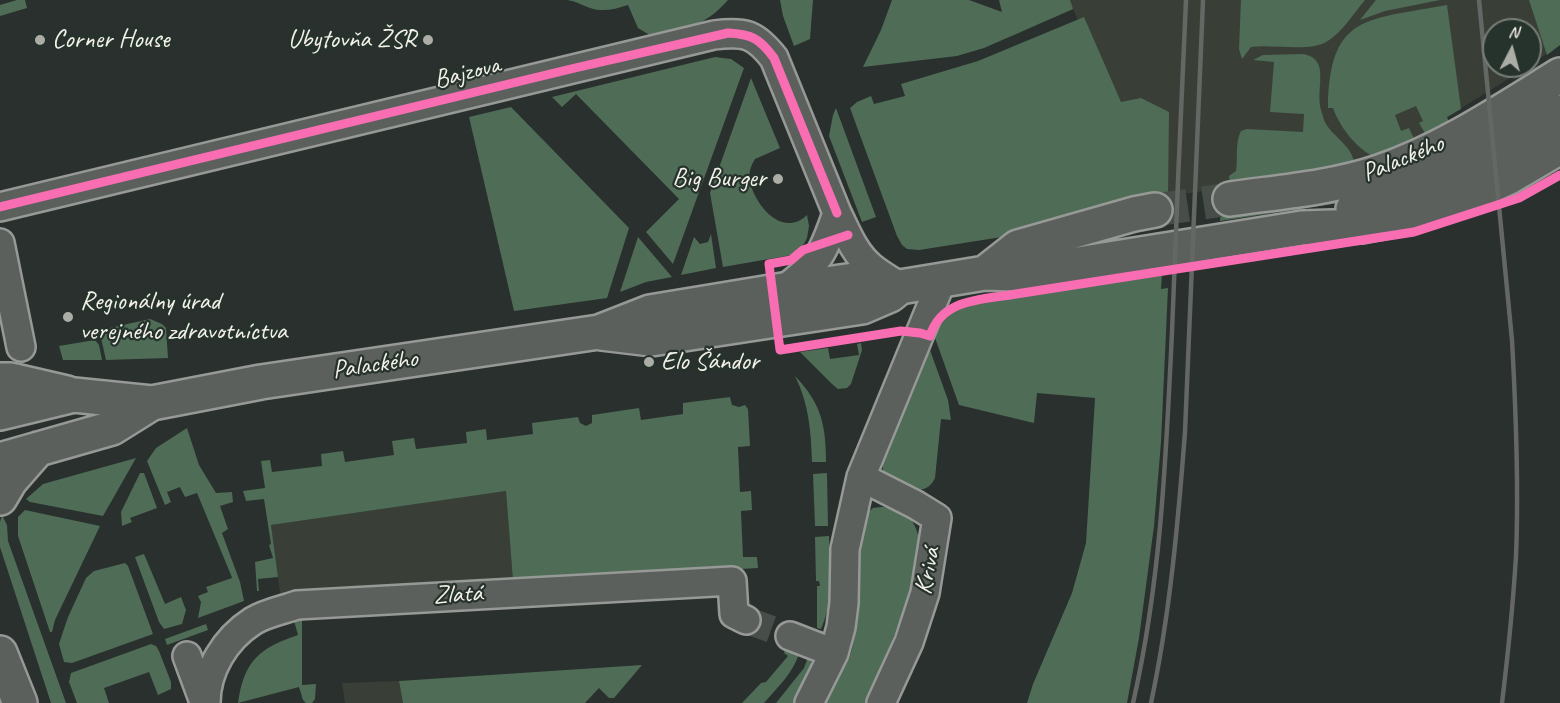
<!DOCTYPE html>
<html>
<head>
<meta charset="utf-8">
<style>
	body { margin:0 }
	#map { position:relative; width:1560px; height:703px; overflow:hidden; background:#29302d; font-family:Caveat,sans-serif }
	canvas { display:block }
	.north { position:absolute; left:1482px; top:18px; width:60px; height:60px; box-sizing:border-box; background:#26332d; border:2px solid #787f78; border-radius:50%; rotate:6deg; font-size:16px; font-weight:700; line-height:24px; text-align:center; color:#f4f1e8 }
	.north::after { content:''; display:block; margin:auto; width:21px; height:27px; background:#adada7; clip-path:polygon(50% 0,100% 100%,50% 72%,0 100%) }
</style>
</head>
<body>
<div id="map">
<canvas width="1560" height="703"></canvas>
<div class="north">N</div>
</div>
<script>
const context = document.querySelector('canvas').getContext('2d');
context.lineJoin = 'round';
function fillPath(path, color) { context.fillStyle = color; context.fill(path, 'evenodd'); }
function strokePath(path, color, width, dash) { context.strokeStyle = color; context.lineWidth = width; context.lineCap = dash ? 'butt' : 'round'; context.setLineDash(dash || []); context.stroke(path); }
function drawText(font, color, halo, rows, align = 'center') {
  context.font = font + ' Caveat,sans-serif'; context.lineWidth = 4.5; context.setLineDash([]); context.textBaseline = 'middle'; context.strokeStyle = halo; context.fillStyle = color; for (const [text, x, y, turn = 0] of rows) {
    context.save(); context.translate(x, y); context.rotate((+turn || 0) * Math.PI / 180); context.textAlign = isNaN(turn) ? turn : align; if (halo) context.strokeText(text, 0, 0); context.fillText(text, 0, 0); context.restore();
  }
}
fillPath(new Path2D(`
	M999 0H1560V45L1530 65V30H1494V66H1529L1447 117 1449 122 1415 141 1354 164 1230 187 1156 198 1073 9 1010 37Z
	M506 491 513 581 280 593 271 525Z
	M399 681 403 703H345L342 683Z`), '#393f37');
fillPath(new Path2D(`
	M17 0H25L27 8 0 16V5Z
	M567 0H728C704 27 686 28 653 37L638 28 628 5C612 10 601 13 585 6 578 3 574 1 567 0Z
	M813 0 810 39 794 46 783 16 780 0Z
	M892 0H969L1002 12 999 0H1070L1073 9 984 48 957 56 863 67 881 30Z
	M1241 0H1365C1353 14 1342 33 1326 42 1309 52 1273 44 1251 47L1242 59 1239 49Z
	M1376 0H1440L1385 11 1360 20Z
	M1529 0H1560V45L1547 55Z
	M1447 5 1461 109 1447 117 1449 122 1426 135 1419 123 1423 121 1416 106 1395 115 1401 131 1409 128 1415 141 1374 157C1355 147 1340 127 1333 108H1328C1329 13 1368 20 1447 5Z
	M1084 17 1121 102 1141 98 1169 112 1168 196 1021 234 919 250 907 249 902 245 897 236 850 108 857 102 871 96 874 104 905 96 901 84 978 61Z
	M1304 54C1331 60 1315 88 1321 110 1323 116 1324 122 1328 127 1336 138 1354 149 1354 164L1230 187 1229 176 1236 171C1238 158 1235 142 1241 131L1247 129 1303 132 1304 114 1270 112 1274 62 1253 60 1263 55Z
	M715 57 731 59 744 68 673 264 646 232 679 199 576 94 562 107 552 97Z
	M751 78 780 148 755 159C751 165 748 174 750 182 756 207 783 238 807 215L809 226 807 238 804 244 792 255 723 267 710 193Z
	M511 107 629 228 607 298 514 311 469 117Z
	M836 108 876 217 862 222 829 136 833 115Z
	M1354 189 1339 203 1220 221 1221 212Z
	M711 234 716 268 681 275 694 237 700 244 708 242Z
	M638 237 672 277 646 282 620 292Z
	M1162 274 1161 289 1168 288 1161 442 1154 526 1139 638 1127 703H1027L1033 684 1072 593 1086 543 1095 398 1037 393 1034 423 959 405 934 335 939 320 958 307Z
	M150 319 162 324 166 328 168 358 106 360 101 338 105 329Z
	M926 339 948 400 951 420 941 419 935 478C927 495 913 490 899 484 896 483 889 481 886 478 881 473 883 462 884 455Z
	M95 340 99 345 102 360H63L59 346Z
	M861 343 862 350 851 384 847 388 838 389 832 384 800 352 828 348 830 359 859 355 857 344Z
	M795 376C821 403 826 425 826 462H812C811 432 809 404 795 376Z
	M730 397 732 405 739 407 745 405 748 409 750 446 738 447 740 492 751 491 752 510 741 511 743 557H757L758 568 513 581 506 491 271 525 278 577 258 579 259 591H257L255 562 273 558 269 545 271 544 264 499 246 501 243 491 265 488 261 461 270 460 272 472 322 466 321 454 343 451 345 462 394 455 392 441 414 438 416 449 467 443 466 432 486 429 487 440 533 434 532 423 578 417 580 423 586 426 592 423V415L639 408 641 420 683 414V403Z
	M187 428 199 465 216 493 232 492 233 502 220 506 228 529 222 533 240 582 244 601 198 618 201 602 198 596 208 592 206 587 232 578 231 575 197 493 185 497 180 487 167 492 171 502 165 505 147 461 156 448Z
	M136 458 103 516 30 502 26 499 43 484Z
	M140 473H144L157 508 130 518 132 522 122 526 121 512Z
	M827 473 828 526H815L813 474Z
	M881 507C898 507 914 516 918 535 921 544 918 554 916 563 907 612 885 657 865 703H824L849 659 852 649 858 619 861 528 868 512 873 508Z
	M25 510 100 526 55 620 52 632H50L18 536V517Z
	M2 515 7 525 8 541 66 703H51L0 547V522Z
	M829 536C830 569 835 597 821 629L817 628V586H820L819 581H816L815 537Z
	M144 554 165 604 181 597 186 610 182 624 164 629 159 622 135 557Z
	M125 563 128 566 153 634 72 663 64 662 59 644 68 617 86 578 94 571Z
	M302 616V685L316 684 315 699 312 703H306L303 700 299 687 238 703C244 661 259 648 298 635L293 617Z
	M206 624 208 630 167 645 165 639Z
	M151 644 156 646 159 651 171 682V689L158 695 149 672 104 688 109 703H77L69 682 71 673Z
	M786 647 800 651C794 672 778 687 764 703H742L761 683 766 682 788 656 784 653Z
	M808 657 812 664 810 672 794 701 793 703H776L804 668Z
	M642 665 614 698H609L599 688 585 703H403L399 681Z`), '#4f6c57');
strokePath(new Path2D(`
	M746 620 790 636`), '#474d49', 27, [27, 14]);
strokePath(new Path2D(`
	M1155 210 1230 199`), '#474d49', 33, [33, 16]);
const minor = new Path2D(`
	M0 207 714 35C745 31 755 34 774 58L837 213C846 231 854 253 871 267 879 274 890 280 899 286
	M0 243 21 347
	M783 290C819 263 823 254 837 213
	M861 477 916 505 937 518 925 593 909 642 881 703
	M790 636 834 653
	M187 656 204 702
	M206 703C206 670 225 639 253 621 266 613 283 610 297 605L732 581 734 614 746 620
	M809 703 834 653 841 627 844 603 845 549 861 477 942 280`);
const tertiary = new Path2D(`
	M1230 199C1279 192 1332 188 1379 172 1444 150 1502 111 1560 75
	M1353 209C1378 199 1403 193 1428 183 1474 163 1517 138 1560 112
	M985 273 1018 247 1134 214 1155 210
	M601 333 651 339 776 320 862 307 890 295 900 287
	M0 380H11L67 393
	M0 413 74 395 152 403 261 382 599 332 650 312 783 290 854 280 900 287 985 273 1016 274 1302 228 1361 226 1392 220 1429 211 1464 198 1509 177 1560 147
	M0 460 112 428 152 403
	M0 498 10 481 38 449
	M0 653 20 703`);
strokePath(minor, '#969996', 32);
strokePath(tertiary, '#969996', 38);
strokePath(minor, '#5c605c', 27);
strokePath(tertiary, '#5c605c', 33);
strokePath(new Path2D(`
	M1479 0 1512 340C1516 412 1519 484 1516 556 1513 605 1508 654 1502 703
	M1133 703C1161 581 1166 457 1172 332 1176 221 1181 111 1186 0
	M1151 703C1170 614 1178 523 1185 432L1203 0`), '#646764', 4.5);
strokePath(new Path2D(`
	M0 207 575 68 728 33C752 34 760 39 774 58L837 213
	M848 235 803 250 791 260 769 264 780 350 901 331 920 333 930 336C942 298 982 300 1016 294L1414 232 1519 198 1560 175`), '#f96db3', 9);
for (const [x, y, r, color] of [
	[40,40,6,"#adada7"],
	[428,40,6,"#adada7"],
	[778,179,6,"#adada7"],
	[68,317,6,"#adada7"],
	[649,362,6,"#adada7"]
]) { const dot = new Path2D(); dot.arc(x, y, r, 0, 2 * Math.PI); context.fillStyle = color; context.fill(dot); strokePath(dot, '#26332d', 2); }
drawText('26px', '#f4f1e8', '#26332d', [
	["Corner House",52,40],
	["Ubytovňa ŽSR",416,40,"right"],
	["Big Burger",766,179,"right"],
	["Regionálny úrad",80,302],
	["verejného zdravotníctva",80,332],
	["Elo Šándor",661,362]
], 'left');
drawText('26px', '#f4f1e8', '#26332d', [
	["Bajzova",467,73,-14],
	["Palackého",1403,159,-22],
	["Palackého",375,365,-8],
	["Krivá",928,571,-79],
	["Zlatá",458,595,-3]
]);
</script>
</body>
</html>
